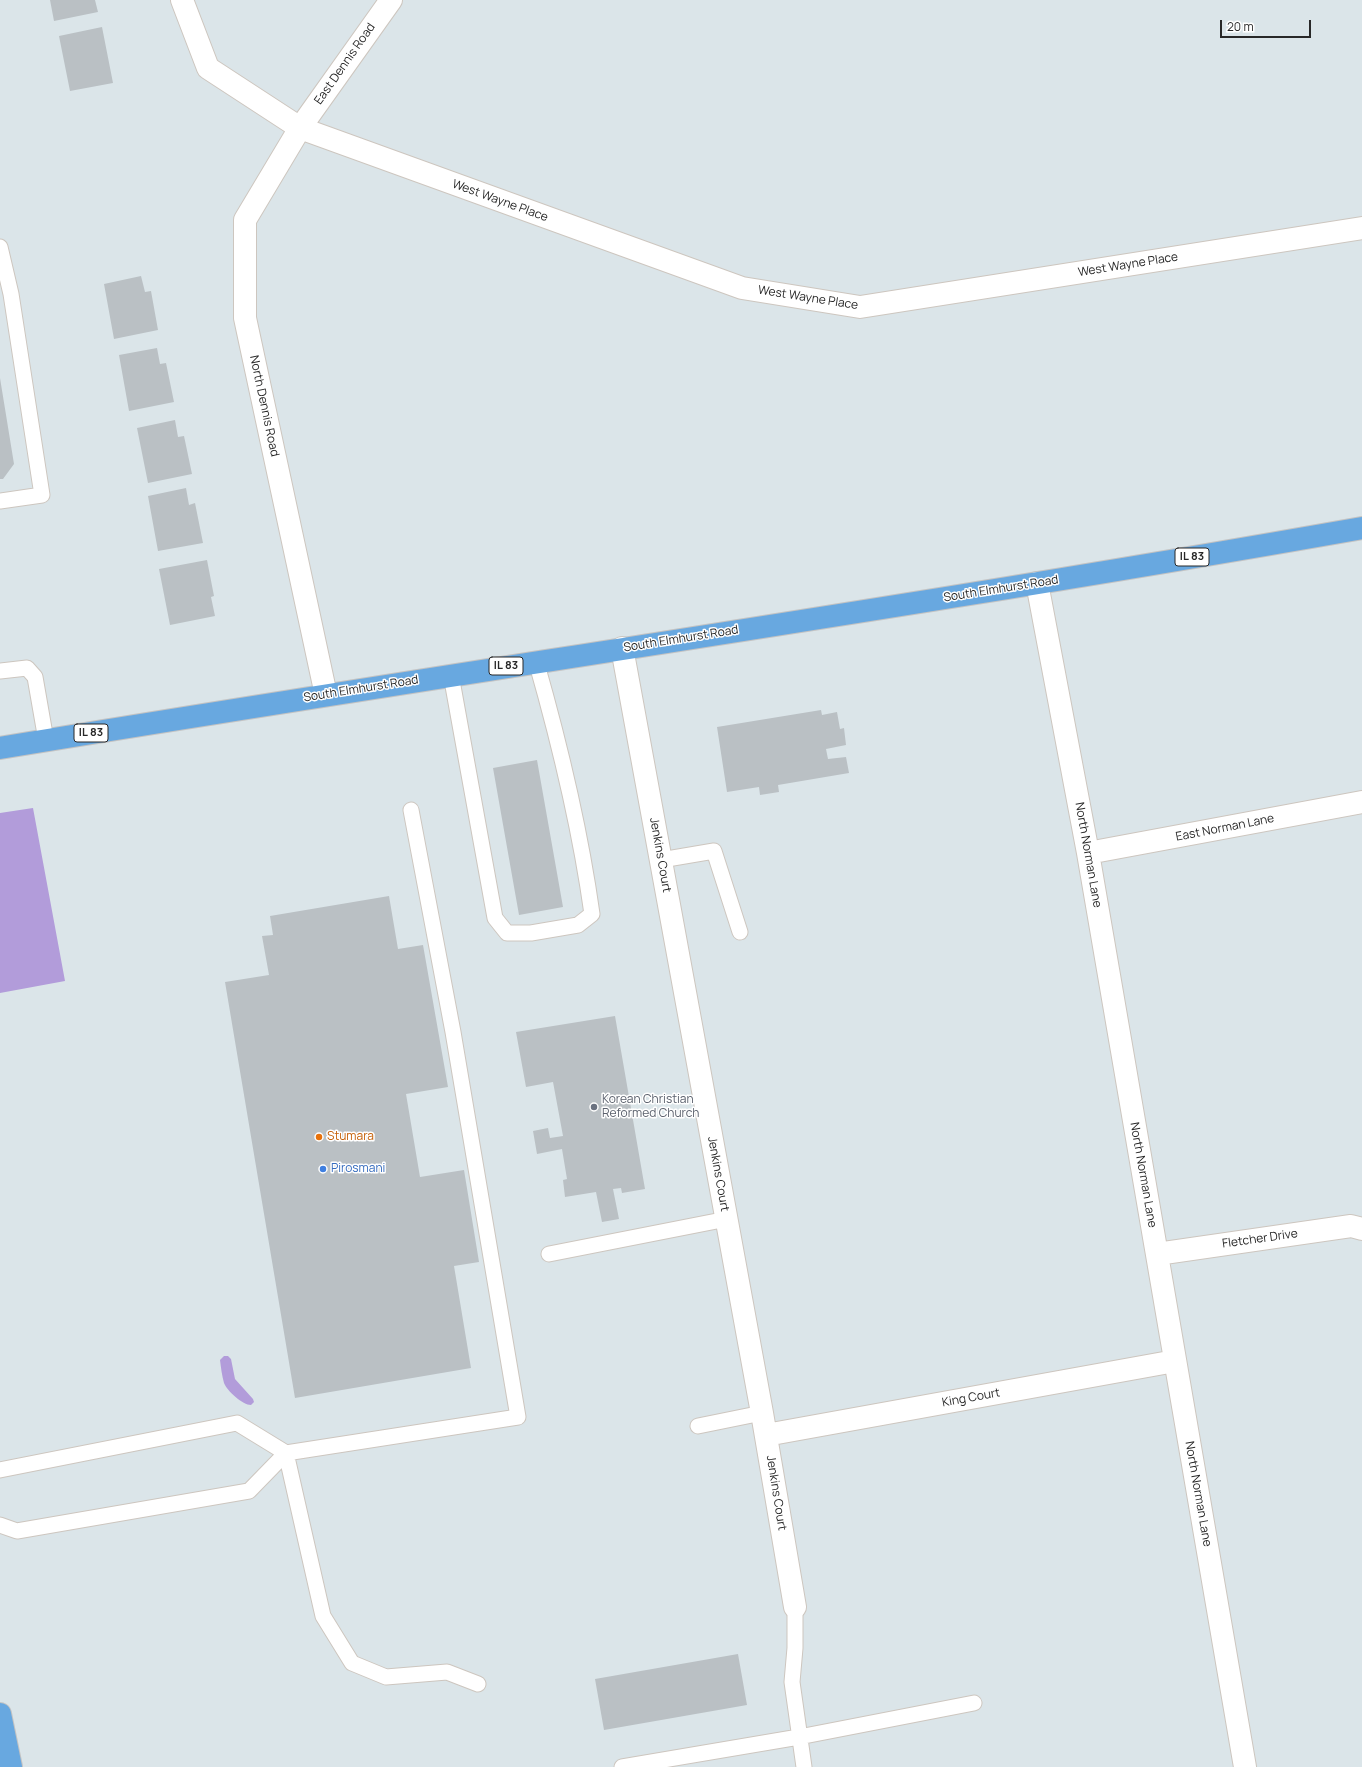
<!DOCTYPE html>
<html>
<head>
<meta charset="utf-8">
<style>
	body { margin:0 }
	#map { position:relative; width:1362px; height:1767px; overflow:hidden; background:#dbe5e9; font-family:Manrope,sans-serif }
	canvas { display:block }
	.scale { position:absolute; left:1220px; top:20px; width:91px; height:18px; box-sizing:border-box; border:2px solid #282828; border-top:0; padding-left:5px; font-size:12px; line-height:14px; white-space:nowrap; color:#282828; -webkit-text-stroke:3px #fff; paint-order:stroke }
</style>
</head>
<body>
<div id="map">
<canvas width="1362" height="1767"></canvas>
<div class="scale">20 m</div>
</div>
<script>
const context = document.querySelector('canvas').getContext('2d');
context.lineJoin = 'round';
function fillPath(path, color) { context.fillStyle = color; context.fill(path, 'evenodd'); }
function strokePath(path, color, width, dash) { context.strokeStyle = color; context.lineWidth = width; context.lineCap = dash ? 'butt' : 'round'; context.setLineDash(dash || []); context.stroke(path); }
function drawText(font, color, halo, rows, align = 'center') {
  context.font = font + ' Manrope,sans-serif'; context.lineWidth = 3; context.setLineDash([]); context.textBaseline = 'middle'; context.strokeStyle = halo; context.fillStyle = color; for (const [text, x, y, turn = 0] of rows) {
    context.save(); context.translate(x, y); context.rotate((+turn || 0) * Math.PI / 180); context.textAlign = isNaN(turn) ? turn : align; if (halo) context.strokeText(text, 0, 0); context.fillText(text, 0, 0); context.restore();
  }
}
fillPath(new Path2D(`
	M33 808 65 981 0 993V813Z
	M224 1356H228L231 1359 235 1379 253 1399 254 1402 251 1405C243 1405 227 1391 224 1383 222 1376 221 1368 220 1360Z`), '#b29cda');
fillPath(new Path2D(`
	M50 0H95L98 12 54 21Z
	M102 27 113 83 70 91 59 36Z
	M141 276 145 292 151 291 158 330 114 339 104 284Z
	M157 348 160 364 166 363 174 402 129 411 119 355Z
	M0 378 14 464 3 479H0Z
	M175 420 178 437 184 436 192 474 148 483 137 428Z
	M186 488 189 505 195 503 203 543 158 551 148 496Z
	M207 560 214 596 211 597 215 616 170 625 159 569Z
	M821 710 822 715 837 712 840 729 844 728 846 745 826 749 828 759 846 757 849 773 778 785 779 792 760 795 759 787 727 792 717 727Z
	M537 760 563 907 519 915 493 768Z
	M389 896 398 949 423 945 448 1087 406 1094 420 1177 464 1170 479 1262 454 1266 471 1368 295 1398 225 982 269 975 262 936 273 935 270 916Z
	M615 1016 645 1189 622 1193 621 1188 613 1189 619 1219 602 1222 596 1192 565 1197 563 1180 567 1179 562 1149 537 1154 533 1131 548 1128 550 1138 563 1136 553 1082 526 1087 516 1032Z
	M738 1654 747 1705 604 1730 595 1679Z`), '#bac0c4');
const lane = new Path2D(`
	M0 247 11 294 42 495 0 501
	M0 671 27 668 35 677 46 740
	M451 675 495 918 507 933H531L578 925 592 914C580 828 560 745 536 661
	M661 860 714 851 740 932
	M549 1254 727 1219
	M698 1426 762 1413
	M0 1470 237 1423 286 1453 323 1616 352 1663 386 1677 447 1672 478 1684
	M0 1525 17 1531 249 1491 286 1453 518 1417 453 1032 411 810
	M795 1607V1648L792 1682 804 1767
	M622 1767 799 1737 974 1703`);
const street = new Path2D(`
	M182 0 208 68 300 128 742 288 860 307 1362 228
	M1037 583 1088 853 1245 1767
	M622 648 762 1413 795 1607
	M326 695 245 318V220L300 128 391 0
	M1088 853 1362 802
	M1157 1254 1351 1226 1362 1229
	M766 1435 1175 1361`);
const primary = new Path2D(`
	M0 748C454 673 909 608 1362 528
	M0 1714 11 1767`);
strokePath(lane, '#cdc6bf', 17);
strokePath(street, '#cdc6bf', 24);
strokePath(primary, '#c3c3c3', 24);
strokePath(lane, '#fff', 15);
strokePath(street, '#fff', 22);
strokePath(primary, '#68a8e0', 22);
for (const [x, y, r, color] of [
	[594,1107,4,"#6b7280"],
	[319,1137,4,"#e8710a"],
	[323,1169,4,"#3f7fe0"]
]) { const dot = new Path2D(); dot.arc(x, y, r, 0, 2 * Math.PI); context.fillStyle = color; context.fill(dot); strokePath(dot, '#fff', 1.5); }
for (const [x, y, w] of [
	[1192,557,34],
	[506,666,34],
	[91,733,34]
]) { const box = new Path2D(); box.roundRect(x - w / 2, y - 9, w, 18, 3); context.fillStyle = '#fff'; context.fill(box); strokePath(box, '#282828', 1); }
drawText('bold 11px', '#282828', null, [
	["IL 83",1192,557],
	["IL 83",506,666],
	["IL 83",91,733]
]);
drawText('12px', '#282828', '#fff', [
	["East Dennis Road",345,64,-55],
	["West Wayne Place",500,201,20],
	["West Wayne Place",1128,265,-9],
	["West Wayne Place",808,298,9],
	["North Dennis Road",264,406,78],
	["South Elmhurst Road",1001,589,-9],
	["South Elmhurst Road",681,639,-9],
	["South Elmhurst Road",361,689,-9],
	["East Norman Lane",1225,828,-11],
	["Jenkins Court",660,855,80],
	["North Norman Lane",1088,855,80],
	["Jenkins Court",718,1174,80],
	["North Norman Lane",1143,1175,80],
	["Fletcher Drive",1260,1239,-8],
	["King Court",971,1398,-10],
	["Jenkins Court",776,1493,81],
	["North Norman Lane",1198,1494,80]
]);
drawText('12px', '#5b616d', '#fff', [
	["Korean Christian",602,1100],
	["Reformed Church",602,1114]
], 'left');
drawText('12px', '#c56008', '#fff', [
	["Stumara",327,1137]
], 'left');
drawText('12px', '#366cbe', '#fff', [
	["Pirosmani",331,1169]
], 'left');
</script>
</body>
</html>
